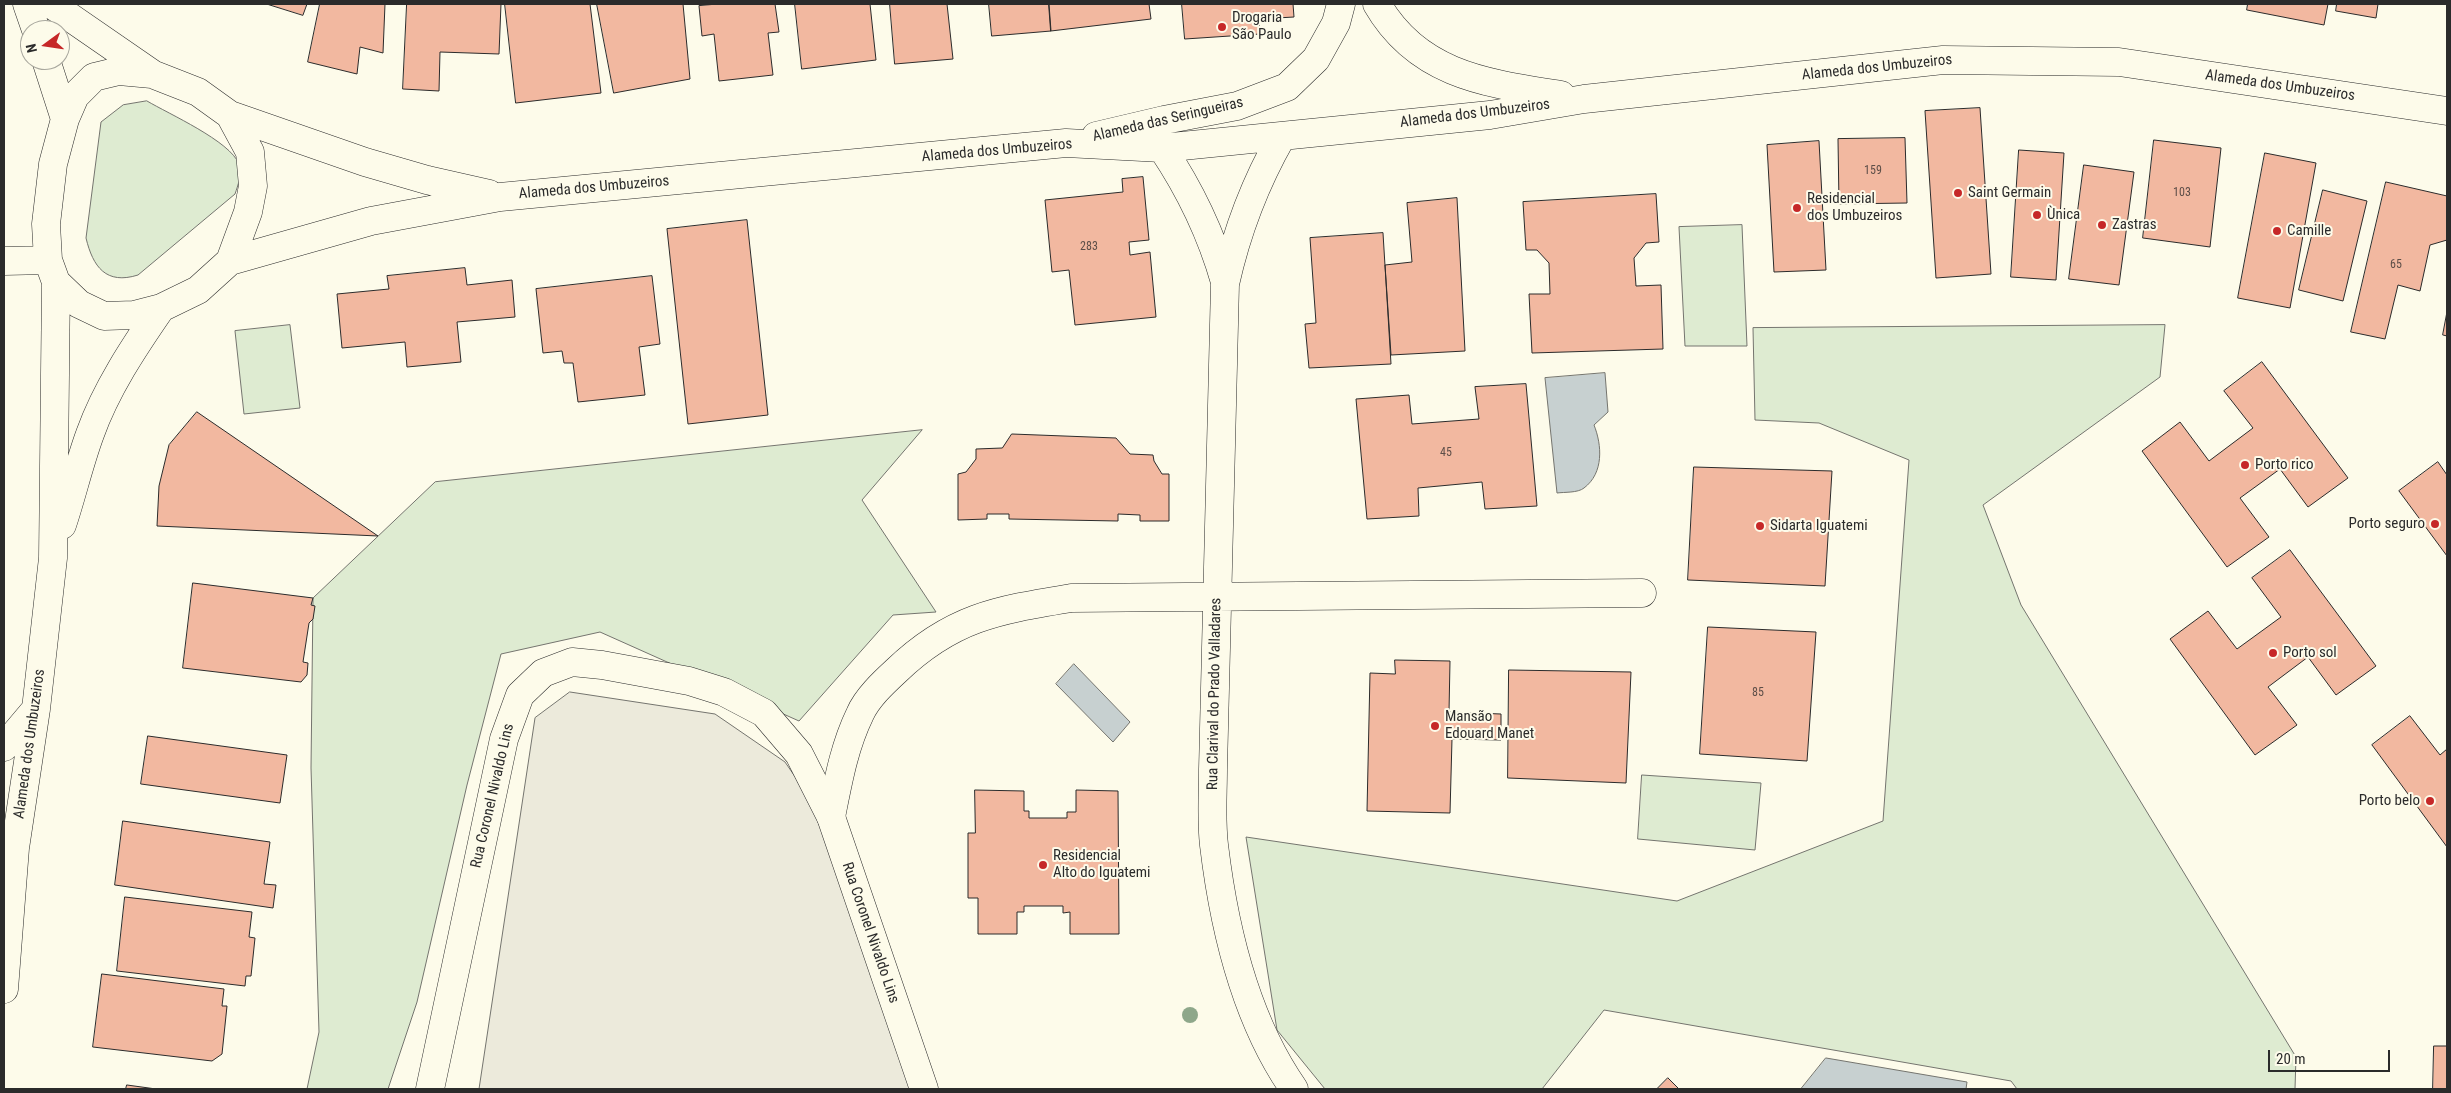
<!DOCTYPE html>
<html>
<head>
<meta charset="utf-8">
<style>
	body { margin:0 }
	#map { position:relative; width:2451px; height:1093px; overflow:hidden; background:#fdfbea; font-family:"Roboto Condensed",sans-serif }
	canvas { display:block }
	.frame { position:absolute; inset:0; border:5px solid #2b2b2b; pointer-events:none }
	.north { position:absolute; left:20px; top:20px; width:50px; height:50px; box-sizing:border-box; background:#fdfbea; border:1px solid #a9a89e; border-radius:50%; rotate:256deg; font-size:14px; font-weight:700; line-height:20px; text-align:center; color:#2b2b2b }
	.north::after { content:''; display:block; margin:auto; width:18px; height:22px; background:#c62828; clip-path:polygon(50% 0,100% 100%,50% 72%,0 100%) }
	.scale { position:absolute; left:2268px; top:1050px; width:122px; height:22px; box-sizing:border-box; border:2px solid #2b2b2b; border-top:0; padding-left:6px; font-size:15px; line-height:18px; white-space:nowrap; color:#2b2b2b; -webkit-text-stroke:4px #fdfbea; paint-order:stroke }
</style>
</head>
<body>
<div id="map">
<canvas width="2451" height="1093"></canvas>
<div class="frame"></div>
<div class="north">N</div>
<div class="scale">20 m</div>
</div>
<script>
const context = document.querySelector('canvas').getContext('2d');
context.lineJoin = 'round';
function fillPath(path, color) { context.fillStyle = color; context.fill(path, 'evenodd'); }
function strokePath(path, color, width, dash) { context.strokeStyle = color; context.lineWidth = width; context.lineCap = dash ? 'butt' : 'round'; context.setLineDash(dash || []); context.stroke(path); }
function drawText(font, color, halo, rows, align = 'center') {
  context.font = font + ' "Roboto Condensed",sans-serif'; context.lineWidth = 4; context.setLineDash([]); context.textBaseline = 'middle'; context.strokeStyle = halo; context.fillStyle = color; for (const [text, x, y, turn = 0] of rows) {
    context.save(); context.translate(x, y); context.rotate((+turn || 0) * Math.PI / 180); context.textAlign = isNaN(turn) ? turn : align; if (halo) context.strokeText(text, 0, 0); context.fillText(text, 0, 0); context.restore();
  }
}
const green = new Path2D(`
	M147 101C169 114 230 141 239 164 242 175 238 185 235 194L138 275C106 285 93 267 86 238L101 122 123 105Z
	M1742 225 1747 346H1685L1679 227Z
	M290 325 300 408 244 414 235 331Z
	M2165 325 2160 377 1983 505 2021 605 2296 1057 2295 1089H2017L2011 1081 1604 1010 1542 1089H1325L1277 1030 1246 837 1677 901 1883 821 1909 460 1819 423 1755 420 1753 328Z
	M922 430 862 500 936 612 893 615 799 721 600 632 501 654 467 785 417 1002 388 1089H307L319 1032 311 768 313 598 435 482Z
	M1642 775 1761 783 1755 850 1638 839Z`);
fillPath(green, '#deebd1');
strokePath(green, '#74746e', 1);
const parking = new Path2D(`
	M570 692 715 714 785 762 811 800 912 1089H479L535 718Z`);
fillPath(parking, '#eceadb');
strokePath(parking, '#74746e', 1);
const water = new Path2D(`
	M1605 373 1608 412 1594 425C1602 445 1604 473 1584 488 1578 493 1564 492 1557 493L1545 378Z
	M1074 664 1130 722 1113 742 1056 684Z
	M1826 1058 1967 1082 1966 1089H1801Z`);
fillPath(water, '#c7d0d0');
strokePath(water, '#74746e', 1);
const building = new Path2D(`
	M267 4H307L303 15Z
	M320 4H385L383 53 360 47 357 74 308 62Z
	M407 4H501L499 54 440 52 439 91 403 89Z
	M505 4H590L601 93 516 103Z
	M597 4H683L690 79 614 93Z
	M718 4H775L779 32 768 33 773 75 719 81 714 34 702 36 699 6Z
	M795 4H870L876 60 802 69Z
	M890 4H947L953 59 895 64Z
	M989 4H1049L1051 31 992 36Z
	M1049 4H1149L1151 19 1051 31Z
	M1182 4H1293L1294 17 1259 19 1260 34 1185 39Z
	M2248 4H2328L2324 25 2247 10Z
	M2337 4H2378L2376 18 2336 11Z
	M1980 108 1991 274 1936 278 1925 111Z
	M1905 138 1907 203 1839 204 1838 139Z
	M2154 140 2221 148 2210 247 2143 238Z
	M1819 141 1826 270 1774 272 1767 145Z
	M2019 150 2064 153 2056 280 2011 277Z
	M2265 153 2316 163 2290 308 2238 298Z
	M2084 165 2134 172 2119 285 2069 279Z
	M1143 177 1149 240 1129 242 1130 255 1150 252 1156 317 1075 325 1069 270 1052 272 1045 200 1123 192 1122 179Z
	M2386 182 2447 196V240L2430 245 2420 291 2398 285 2385 339 2351 332Z
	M2323 190 2367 201 2343 301 2299 290Z
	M1656 194 1659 242 1646 243 1634 258 1636 286 1661 285 1663 349 1532 353 1529 294H1550L1549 263 1537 250H1526L1523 202Z
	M1457 198 1465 351 1391 355 1385 265 1412 262 1407 203Z
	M747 220 768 415 688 424 667 229Z
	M1383 233 1391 364 1309 368 1305 324 1316 323 1310 238Z
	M465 268 467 285 512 280 515 317 457 322 461 362 407 367 405 342 342 348 337 294 389 289 387 276Z
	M652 276 660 344 639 347 645 395 578 402 573 363H564L562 351 543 353 536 289Z
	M2447 312V336L2443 335Z
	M2262 362 2348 478 2308 507 2280 469 2240 498 2269 537 2227 567 2142 451 2180 422 2209 461 2253 428 2224 391Z
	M1526 384 1537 506 1485 509 1482 482 1418 488 1419 516 1367 519 1356 399 1409 395 1412 424 1479 419 1475 387Z
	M197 412 378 536 157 526 159 486 169 445Z
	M1012 434 1116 438 1130 454 1153 455 1154 461 1162 474H1169V521H1140V515L1118 514V521L1009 519V514H987V519L958 520V474L966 472 976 459V449L1002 448Z
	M2438 462 2447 475V556L2399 491Z
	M1694 467 1832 471 1825 586 1688 580Z
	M2290 550 2376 666 2336 695 2308 657 2268 687 2297 725 2255 755 2170 639 2208 611 2237 649 2281 617 2252 578Z
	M193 583 313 598 311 605 315 606 313 619 309 623 303 662 308 663 307 675 301 682 183 668Z
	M1708 627 1816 632 1807 761 1700 754Z
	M1395 660 1450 661 1449 712 1501 714V740L1452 739 1450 813 1367 811 1370 673 1395 674Z
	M1509 670 1631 672 1626 783 1508 778Z
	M2410 716 2440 755 2447 749V847L2372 745Z
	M148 736 287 755 280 803 141 784Z
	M975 790 1024 791V811H1029V818H1067V812H1076V790L1118 791 1119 934H1070V912L1063 913V906H1024V912H1017V934H978V898H968V833H975Z
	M123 821 270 842 264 884 276 885 273 908 115 885Z
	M125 897 252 912 249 937 255 938 251 976H246L245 986 117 971Z
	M102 974 224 989 222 1006H227L222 1054 212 1061 93 1047Z
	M2434 1046H2447V1089H2433Z
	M1668 1078 1679 1089H1657Z
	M127 1085 156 1089H126Z`);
fillPath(building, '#f2b8a0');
strokePath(building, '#2b2b2b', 1);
const minor = new Path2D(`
	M27 4 36 30
	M51 4 151 73
	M1377 4C1418 75 1486 83 1561 95
	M46 60 65 119
	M230 115 250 152 253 186 248 212 230 261 198 290 161 308 134 315 104 316 79 304 56 282 48 260 46 224 53 164 65 119 75 96 94 77 119 71 152 74 198 92 230 115 365 162 427 180 489 194
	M1096 136 1164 120 1237 106 1287 87 1316 59 1336 23 1341 4
	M1282 136C1255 183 1237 230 1225 284L1213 769C1213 794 1211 820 1214 845 1224 929 1245 1019 1294 1089
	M1162 148C1191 191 1211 233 1225 282
	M4 261 48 260
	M230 261 371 221 500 197 1066 143 1162 148 1490 115 1584 99 1943 60 2119 62 2447 111
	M62 525C72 495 79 464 90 434 106 389 134 347 161 308
	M4 747 36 709
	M831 817C838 782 844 747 860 714 867 698 883 683 896 671 952 617 998 610 1071 598L1642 593
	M4 989 15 848 36 709 53 558 56 282`);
const tertiary = new Path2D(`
	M430 1089 504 739 520 695 543 673 572 662 602 665 689 681 724 692 764 713 799 754 831 817 924 1089`);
strokePath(minor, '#2b2b2b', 29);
strokePath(tertiary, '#2b2b2b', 29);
strokePath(minor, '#fdfbea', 28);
strokePath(tertiary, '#fdfbea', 28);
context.fillStyle = '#8ea78a';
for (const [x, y] of [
	[1190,1015]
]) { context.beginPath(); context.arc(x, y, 8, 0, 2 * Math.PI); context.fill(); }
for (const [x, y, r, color] of [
	[1222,27,5,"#c62828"],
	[1958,193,5,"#c62828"],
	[1797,208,5,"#c62828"],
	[2037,215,5,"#c62828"],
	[2102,225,5,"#c62828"],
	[2277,231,5,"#c62828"],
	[2245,465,5,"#c62828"],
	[2435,524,5,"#c62828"],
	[1760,526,5,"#c62828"],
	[2273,653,5,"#c62828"],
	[1435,726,5,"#c62828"],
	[2430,801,5,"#c62828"],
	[1043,865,5,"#c62828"]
]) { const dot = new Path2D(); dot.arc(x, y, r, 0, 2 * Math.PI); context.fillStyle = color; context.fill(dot); strokePath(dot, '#fdfbea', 2); }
drawText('12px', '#5d4e48', null, [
	["159",1873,171],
	["103",2182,193],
	["283",1089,247],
	["65",2396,265],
	["45",1446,453],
	["85",1758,693]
]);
drawText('15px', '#2b2b2b', '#fdfbea', [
	["Drogaria",1232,18],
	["São Paulo",1232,35],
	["Saint Germain",1968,193],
	["Residencial",1807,199],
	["dos Umbuzeiros",1807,216],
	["Ùnica",2047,215],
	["Zastras",2112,225],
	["Camille",2287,231],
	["Porto rico",2255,465],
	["Porto seguro",2425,524,"right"],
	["Sidarta Iguatemi",1770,526],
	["Porto sol",2283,653],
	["Mansão",1445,717],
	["Edouard Manet",1445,734],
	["Porto belo",2420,801,"right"],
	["Residencial",1053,856],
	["Alto do Iguatemi",1053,873]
], 'left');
drawText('15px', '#2b2b2b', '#fdfbea', [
	["Alameda dos Umbuzeiros",1877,68,-6],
	["Alameda dos Umbuzeiros",2280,86,8],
	["Alameda dos Umbuzeiros",1475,114,-7],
	["Alameda das Seringueiras",1168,120,-13],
	["Alameda dos Umbuzeiros",997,151,-5],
	["Alameda dos Umbuzeiros",594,188,-5],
	["Rua Clarival do Prado Valladares",1215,694,-89],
	["Alameda dos Umbuzeiros",30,744,-82],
	["Rua Coronel Nivaldo Lins",493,796,-77],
	["Rua Coronel Nivaldo Lins",870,933,71]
]);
</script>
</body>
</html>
